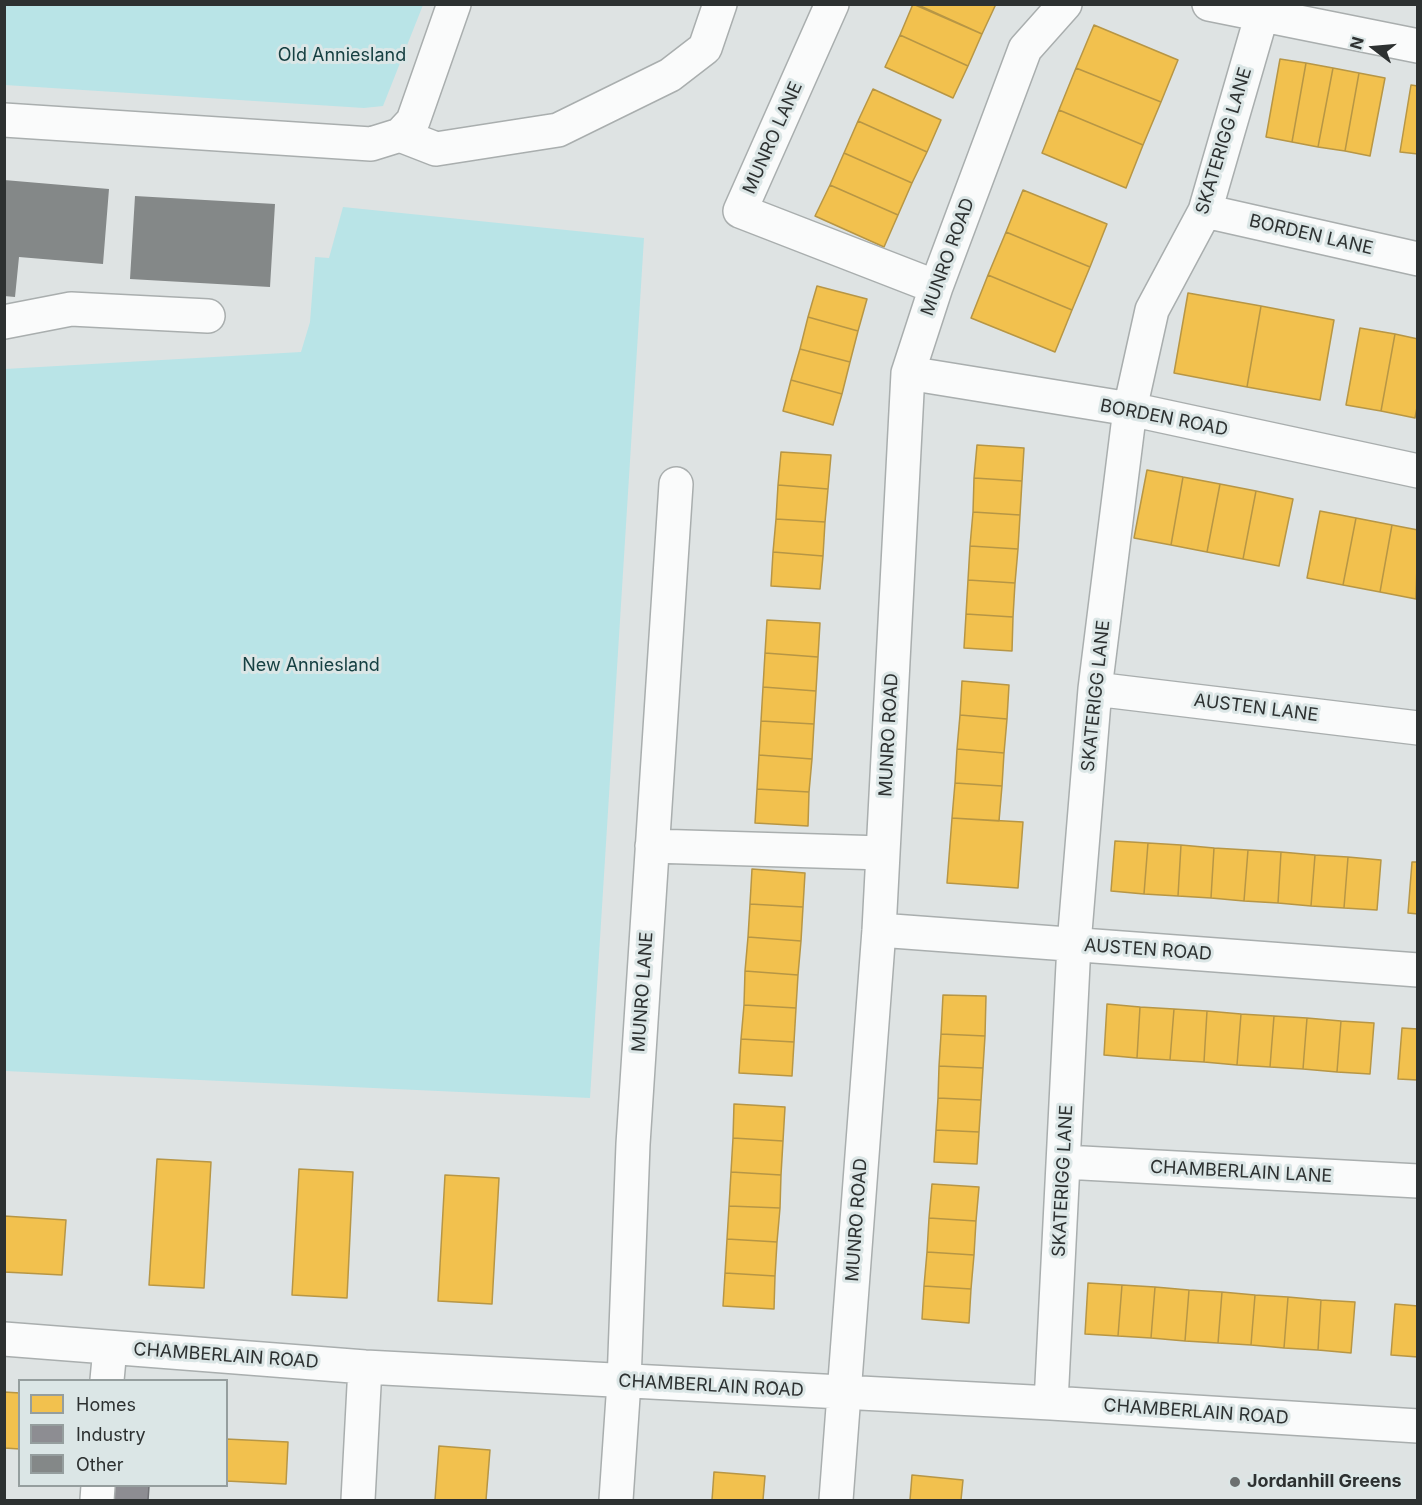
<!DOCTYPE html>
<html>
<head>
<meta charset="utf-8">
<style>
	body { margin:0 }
	#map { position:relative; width:1422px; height:1505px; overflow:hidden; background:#dee3e3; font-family:Inter,sans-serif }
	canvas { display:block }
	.frame { position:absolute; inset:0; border:6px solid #2d3131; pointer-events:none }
	.legend { position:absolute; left:18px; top:1379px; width:210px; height:108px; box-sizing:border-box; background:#dbe6e6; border:2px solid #959e9e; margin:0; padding:8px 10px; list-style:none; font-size:18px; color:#2d3131 }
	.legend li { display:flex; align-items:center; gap:12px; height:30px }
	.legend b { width:30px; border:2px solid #959e9e }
	.north { position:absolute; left:1344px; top:18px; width:60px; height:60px; -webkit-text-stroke:4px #dbe6e6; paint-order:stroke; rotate:286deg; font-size:16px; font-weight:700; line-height:24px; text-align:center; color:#2d3131 }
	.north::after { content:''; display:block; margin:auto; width:21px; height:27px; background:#2d3131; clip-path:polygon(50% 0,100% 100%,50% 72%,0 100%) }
</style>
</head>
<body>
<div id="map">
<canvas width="1422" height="1505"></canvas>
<div class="frame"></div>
<ul class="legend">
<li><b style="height:16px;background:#f2c14e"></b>Homes</li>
<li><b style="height:16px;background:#8d8d92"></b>Industry</li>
<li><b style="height:16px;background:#848888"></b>Other</li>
</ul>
<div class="north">N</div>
</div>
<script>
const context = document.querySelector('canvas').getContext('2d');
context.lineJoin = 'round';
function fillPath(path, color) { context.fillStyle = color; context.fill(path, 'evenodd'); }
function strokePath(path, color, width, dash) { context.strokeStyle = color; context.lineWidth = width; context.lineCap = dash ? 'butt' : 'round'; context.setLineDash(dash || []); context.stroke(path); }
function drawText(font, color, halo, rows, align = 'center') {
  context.font = font + ' Inter,sans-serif'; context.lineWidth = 6; context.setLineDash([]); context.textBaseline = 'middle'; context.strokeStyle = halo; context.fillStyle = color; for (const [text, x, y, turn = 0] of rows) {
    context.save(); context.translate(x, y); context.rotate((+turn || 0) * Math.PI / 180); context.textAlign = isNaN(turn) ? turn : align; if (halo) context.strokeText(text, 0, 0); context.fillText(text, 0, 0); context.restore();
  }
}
fillPath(new Path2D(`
	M4 5 5 4 423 5 383 106 364 108 5 85Z
	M343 207 644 238 590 1098 5 1071V369L301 352 310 322 315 257 329 258Z`), '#b9e4e7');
const homes = new Path2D(`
	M913 4 982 34 968 66 900 35Z
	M916 4H996L982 34Z
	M1094 25 1178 60 1161 102 1076 68Z
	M900 35 968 66 953 98 885 67Z
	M1280 59 1306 63 1292 142 1266 137Z
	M1306 63 1333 68 1318 147 1292 142Z
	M1076 68 1161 102 1143 145 1059 110Z
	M1333 68 1359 73 1345 151 1318 147Z
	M1359 73 1385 78 1370 156 1345 151Z
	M1411 85 1418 86V154L1400 152Z
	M873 89 941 120 927 152 858 121Z
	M1059 110 1143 145 1126 188 1042 153Z
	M858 121 927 152 912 183 844 153Z
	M844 153 912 183 898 215 830 185Z
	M830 185 898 215 884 247 815 216Z
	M1023 190 1107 224 1090 267 1006 232Z
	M1006 232 1090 267 1072 310 988 275Z
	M988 275 1072 310 1055 352 971 318Z
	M817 286 867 299 858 331 808 317Z
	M1188 293 1261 306 1247 387 1174 373Z
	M1261 306 1334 320 1320 400 1247 387Z
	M808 317 858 331 850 362 800 349Z
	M1360 328 1395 334 1381 411 1346 405Z
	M1395 334 1418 339V402L1415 418 1381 411Z
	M800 349 850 362 842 394 791 380Z
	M791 380 842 394 833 425 783 411Z
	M977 445 1024 448 1022 481 974 478Z
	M781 452 831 455 828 489 778 485Z
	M1147 470 1183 477 1171 545 1134 538Z
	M1183 477 1220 484 1207 552 1171 545Z
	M974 478 1022 481 1020 515 973 512Z
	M1220 484 1256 491 1243 559 1207 552Z
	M778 485 828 489 825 522 776 519Z
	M1256 491 1293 499 1279 566 1243 559Z
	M1320 511 1356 518 1343 585 1307 578Z
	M973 512 1020 515 1018 549 970 546Z
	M1356 518 1392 525 1380 592 1343 585Z
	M776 519 825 522 823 556 773 552Z
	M1392 525 1418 530 1416 599 1380 592Z
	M970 546 1018 549 1015 583 968 580Z
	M773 552 823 556 820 589 771 586Z
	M968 580 1015 583 1013 617 966 614Z
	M966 614 1013 617 1012 651 964 648Z
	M767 620 820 623 818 657 765 653Z
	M765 653 818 657 816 691 763 687Z
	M962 681 1009 685 1007 719 960 715Z
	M763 687 816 691 814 724 761 721Z
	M960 715 1007 719 1004 753 957 749Z
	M761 721 814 724 812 759 759 755Z
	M957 749 1004 753 1002 786 955 783Z
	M759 755 812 759 809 792 757 789Z
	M955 783 1002 786 999 821 952 818Z
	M757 789 809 792 808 826 755 823Z
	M952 818 1023 822 1018 888 947 883Z
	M1115 841 1148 843 1144 894 1111 891Z
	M1148 843 1181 845 1178 896 1144 894Z
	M1181 845 1214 848 1211 898 1178 896Z
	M1214 848 1248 850 1244 901 1211 898Z
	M1248 850 1281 852 1278 903 1244 901Z
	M1281 852 1315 855 1311 906 1278 903Z
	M1315 855 1348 857 1344 908 1311 906Z
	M1348 857 1381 860 1377 910 1344 908Z
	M1412 862H1418V914L1408 913Z
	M752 869 805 873 803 907 750 904Z
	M750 904 803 907 801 941 748 937Z
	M748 937 801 941 798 975 745 971Z
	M745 971 798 975 796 1008 744 1005Z
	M943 995 986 996 985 1036 941 1034Z
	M1107 1004 1140 1007 1137 1058 1104 1055Z
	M744 1005 796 1008 794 1042 741 1039Z
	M1140 1007 1174 1009 1170 1060 1137 1058Z
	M1174 1009 1207 1011 1204 1062 1170 1060Z
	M1207 1011 1241 1014 1237 1065 1204 1062Z
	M1241 1014 1274 1016 1270 1067 1237 1065Z
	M1274 1016 1307 1018 1303 1069 1270 1067Z
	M1307 1018 1341 1021 1337 1072 1303 1069Z
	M1341 1021 1374 1023 1370 1074 1337 1072Z
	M1402 1028 1418 1029V1080L1398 1079Z
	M941 1034 985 1036 983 1068 939 1066Z
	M741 1039 794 1042 792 1076 739 1073Z
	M939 1066 983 1068 981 1100 938 1098Z
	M938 1098 981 1100 979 1132 936 1130Z
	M734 1104 785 1107 783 1141 733 1138Z
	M936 1130 979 1132 977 1164 934 1162Z
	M733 1138 783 1141 781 1175 731 1172Z
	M157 1159 211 1162 204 1288 149 1285Z
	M299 1169 353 1172 347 1298 292 1295Z
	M731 1172 781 1175 780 1208 729 1206Z
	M445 1175 499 1178 492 1304 438 1301Z
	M932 1184 979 1187 976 1221 929 1218Z
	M729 1206 780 1208 777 1242 727 1239Z
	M4 1216 66 1220 62 1275 4 1272Z
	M929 1218 976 1221 974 1255 927 1252Z
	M727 1239 777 1242 775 1276 725 1273Z
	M927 1252 974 1255 971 1289 924 1286Z
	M725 1273 775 1276 774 1309 723 1306Z
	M1088 1283 1122 1285 1118 1336 1085 1334Z
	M1122 1285 1155 1287 1151 1338 1118 1336Z
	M924 1286 971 1289 969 1323 922 1319Z
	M1155 1287 1189 1290 1185 1341 1151 1338Z
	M1189 1290 1222 1292 1218 1343 1185 1341Z
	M1222 1292 1255 1295 1251 1345 1218 1343Z
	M1255 1295 1288 1297 1284 1348 1251 1345Z
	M1288 1297 1321 1300 1318 1350 1284 1348Z
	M1321 1300 1355 1302 1351 1353 1318 1350Z
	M1395 1304 1418 1306V1357L1391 1355Z
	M4 1392 20 1393V1449L4 1448Z
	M226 1439 288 1442 286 1484 226 1481Z
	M439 1446 490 1450 486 1500H435Z
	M714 1472 765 1476 763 1500H712Z
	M912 1475 963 1480 961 1500H910Z`);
fillPath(homes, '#f2c14e');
strokePath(homes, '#b79645', 1.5);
const industry = new Path2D(`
	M113 1486H149L148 1500H112Z`);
fillPath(industry, '#8d8d92');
strokePath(industry, '#707175', 1.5);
fillPath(new Path2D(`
	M4 180 109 189 103 264 19 257 15 297 4 296Z
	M135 196 275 204 270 287 130 279Z`), '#848888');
const minor = new Path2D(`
	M832 4 740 211 936 287
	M1209 4 1418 46
	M4 120 371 144 400 135 413 121 454 4
	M400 135 436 149 558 130 670 75 705 48 720 4
	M1205 211 1418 259
	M4 322 71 309 208 316
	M908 373 1130 409 1418 471
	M1095 689 1418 728
	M652 846 883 853
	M879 930 1418 970
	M1064 1162 1418 1181
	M4 1339 365 1367 1051 1403 1418 1426
	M107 1380 110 1348
	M1051 1403 1074 944 1095 689 1130 409 1152 310 1205 211 1262 14
	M97 1500 98 1486
	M358 1500 365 1367
	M616 1500 624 1382 633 1144 676 484
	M836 1500 879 930 908 373 936 287 1025 49 1065 4`);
strokePath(minor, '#a9aeae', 36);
strokePath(minor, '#fafbfb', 33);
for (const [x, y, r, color] of [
	[1235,1482,6,"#6b6f6f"]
]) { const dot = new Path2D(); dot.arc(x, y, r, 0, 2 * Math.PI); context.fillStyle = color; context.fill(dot); strokePath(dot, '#dbe6e6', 2); }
drawText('18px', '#164042', '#dbe6e6', [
	["Old Anniesland",342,56],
	["New Anniesland",311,666]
]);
drawText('18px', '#2d3131', '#dbe6e6', [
	["MUNRO LANE",773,138,-66],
	["SKATERIGG LANE",1224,141,-73],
	["BORDEN LANE",1311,235,13],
	["MUNRO ROAD",948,257,-70],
	["BORDEN ROAD",1164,418,11],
	["SKATERIGG LANE",1096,696,-84],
	["AUSTEN LANE",1256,708,7],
	["MUNRO ROAD",889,735,-87],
	["AUSTEN ROAD",1148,950,4],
	["MUNRO LANE",643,992,-86],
	["CHAMBERLAIN LANE",1241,1172,3],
	["SKATERIGG LANE",1063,1181,-87],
	["MUNRO ROAD",857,1220,-86],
	["CHAMBERLAIN ROAD",226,1356,4],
	["CHAMBERLAIN ROAD",711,1386,3],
	["CHAMBERLAIN ROAD",1196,1412,4]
]);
drawText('bold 18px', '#2d3131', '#dbe6e6', [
	["Jordanhill Greens",1247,1482]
], 'left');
</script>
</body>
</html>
